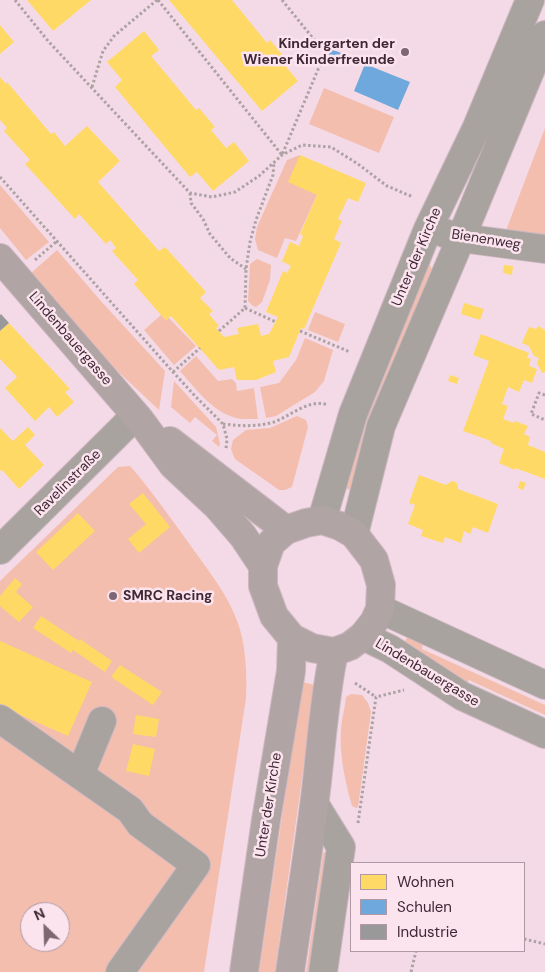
<!DOCTYPE html>
<html>
<head>
<meta charset="utf-8">
<style>
	body { margin:0 }
	#map { position:relative; width:545px; height:972px; overflow:hidden; background:#f4dae6; font-family:"DM Sans",sans-serif }
	canvas { display:block }
	.legend { position:absolute; left:350px; top:862px; width:175px; height:90px; box-sizing:border-box; background:#fce4ef; border:1px solid #b099a4; margin:0; padding:6px 9px; list-style:none; font-size:15px; color:#3f2934 }
	.legend li { display:flex; align-items:center; gap:10px; height:25px }
	.legend b { width:25px; border:1px solid #b099a4 }
	.north { position:absolute; left:20px; top:902px; width:50px; height:50px; box-sizing:border-box; background:#fce4ef; border:1px solid #b099a4; border-radius:50%; rotate:336deg; font-size:14px; font-weight:700; line-height:20px; text-align:center; color:#3f2934 }
	.north::after { content:''; display:block; margin:auto; width:18px; height:22px; background:#7e6772; clip-path:polygon(50% 0,100% 100%,50% 72%,0 100%) }
</style>
</head>
<body>
<div id="map">
<canvas width="545" height="972"></canvas>
<ul class="legend">
<li><b style="height:14px;background:#ffd966"></b>Wohnen</li>
<li><b style="height:14px;background:#6fa8dc"></b>Schulen</li>
<li><b style="height:14px;background:#999"></b>Industrie</li>
</ul>
<div class="north">N</div>
</div>
<script>
const context = document.querySelector('canvas').getContext('2d');
context.lineJoin = 'round';
function fillPath(path, color) { context.fillStyle = color; context.fill(path, 'evenodd'); }
function strokePath(path, color, width, dash) { context.strokeStyle = color; context.lineWidth = width; context.lineCap = dash ? 'butt' : 'round'; context.setLineDash(dash || []); context.stroke(path); }
function drawText(font, color, halo, rows, align = 'center') {
  context.font = font + ' "DM Sans",sans-serif'; context.lineWidth = 5; context.setLineDash([]); context.textBaseline = 'middle'; context.strokeStyle = halo; context.fillStyle = color; for (const [text, x, y, turn = 0] of rows) {
    context.save(); context.translate(x, y); context.rotate((+turn || 0) * Math.PI / 180); context.textAlign = isNaN(turn) ? turn : align; if (halo) context.strokeText(text, 0, 0); context.fillText(text, 0, 0); context.restore();
  }
}
fillPath(new Path2D(`
	M324 88 394 117 379 153 309 124Z
	M545 128V238L505 233Z
	M300 155 317 195 296 241 285 238 277 258 258 250 255 239 257 227 287 160Z
	M0 185 49 242 26 260 0 228Z
	M57 250 100 300 165 371 159 410 93 348 31 273Z
	M257 259 271 265 270 280 262 302 256 307 253 306 248 301 250 264Z
	M427 264 430 265 432 269 351 490 338 486Z
	M315 312 345 324 338 342 308 330Z
	M161 315 166 320 169 318 196 346 174 365 144 330Z
	M305 338 333 350 324 381 315 392 276 416 266 418 260 387 279 383 296 360Z
	M196 356 218 381 232 379 236 383 237 391 254 388 258 419C253 419 247 419 242 419 215 416 197 390 180 371Z
	M174 381 216 427 220 444 219 447 212 441 217 435 195 417 190 423 171 407Z
	M297 416 306 420 308 427 292 487 285 490H279L235 459 231 449 233 440 246 430 270 428Z
	M130 466C151 490 169 516 188 542 209 572 234 601 242 637 246 657 247 678 246 698L204 972H0V581L118 467ZM30 912H60V942H30Z
	M409 634 423 643 422 649 545 705V715L469 680 466 685 402 646Z
	M302 682 315 685 275 972H259Z
	M351 694 362 695 368 703 371 712 358 807 356 808 352 806C345 782 339 753 341 728 342 718 345 707 346 697Z
	M329 850 314 972H306L323 853Z`), '#f3beae');
fillPath(new Path2D(`
	M27 0H91L53 31Z
	M169 0H232L267 43 270 40 286 59 282 62 298 81 262 111Z
	M0 25 14 42 0 54Z
	M144 31 159 50 151 56 167 75 196 110 199 108 215 127 211 130 226 148 234 142 249 161 213 191 197 172 190 177 115 87 122 80 107 62Z
	M0 77 6 84 7 82 51 134 54 132 65 146 87 126 120 161 98 182 159 251 165 247 206 292 200 298 213 311 209 314 219 326 216 328 224 337 239 334 237 328 258 324 261 336 269 334 278 317 266 312 283 271 287 273 291 266 282 261 290 242 299 246 303 236 300 234 317 195 288 182 300 155 366 183 358 202 348 198 338 219 342 221 334 239 341 243 304 329 301 328 289 357 273 361 276 372 256 380H237L234 367 219 370 171 316 166 320 161 315 134 284 138 280 112 251 116 248 110 240 106 244 79 214 75 219 25 164 30 160 4 131 7 128 0 120Z
	M504 265 513 266 512 275 503 273Z
	M464 303 484 309 480 320 461 314Z
	M9 323 70 389 65 392 74 402 57 417 49 407 35 421 5 388 17 377 0 359V331Z
	M538 326 545 330V372L542 373 537 363 539 358 534 356 529 346 522 343 529 327 536 329Z
	M481 334 529 353 527 358 531 359 529 366 537 369 532 383 524 380 519 392 508 387 502 404 508 406 503 419 514 423 515 421 528 426 524 434 530 437 528 445 545 452V479L515 468V470L499 463 504 449 491 443V441L463 431 489 361 473 355Z
	M450 375 459 378 457 384 448 381Z
	M28 427 35 435 25 445 44 465 19 489 2 470 0 471V428L13 441Z
	M419 475 446 485 452 481 456 482 458 486V489L498 504 488 533 473 527 470 534 464 531 461 543 445 537 443 543 421 536 423 530 408 524 415 505 409 503Z
	M520 481 526 483 523 490 518 488Z
	M143 493 170 527 139 553 128 539 146 524 129 504Z
	M78 513 95 531 53 570 36 552Z
	M15 578 22 584 16 592 33 607 19 622 0 606V596Z
	M41 616 79 641 80 639 112 661 105 672 73 650 71 653 33 628Z
	M0 641 92 682 68 736 0 706Z
	M120 665 162 692 153 705 111 677Z
	M136 715 159 719 156 737 133 734Z
	M133 744 155 749 149 776 126 771Z`), '#ffd966');
fillPath(new Path2D(`
	M331 49 346 55 342 65 327 59Z
	M365 64 410 82 398 110 354 91Z`), '#6fa8dc');
fillPath(new Path2D(`
	M1 314 9 323 0 331V315Z`), '#999');
const minor = new Path2D(`
	M444 233 461 238 545 249
	M322 520 353 414 428 229 477 127 530 0
	M354 534 381 426 461 238 545 35
	M0 550 124 427 135 415
	M380 609 545 685
	M363 636 390 649 462 696 545 734
	M0 719 130 810 140 824 196 865 120 972
	M80 775 102 721
	M315 805 341 847 323 972`);
const major = new Path2D(`
	M0 258 140 420 173 465 217 506 243 536 263 566
	M170 441 286 530
	M322 520 340 526 354 534 374 560 381 585 380 609 374 622 363 636 350 646 334 652 312 648 292 638 274 616 263 586V566L271 543 286 530 306 523Z
	M244 972 266 820 291 671 292 638
	M290 972C298 917 307 862 314 806 321 755 323 703 334 652`);
strokePath(minor, '#cdb8c2', 30);
strokePath(major, '#cdb8c2', 30);
strokePath(new Path2D(`
	M15 0 48 41 190 193 212 197 235 192 259 176 282 155 302 145 331 147 358 164 387 186 413 197
	M158 0 282 155 325 53 282 0
	M92 87 103 51 114 36 157 0
	M0 177 173 372 196 397 223 424 227 439 226 449
	M190 193 191 203 203 219 210 234 230 258 246 269
	M35 260 57 241
	M245 308 276 322
	M219 331 245 308 246 269 250 242 256 220 273 175 274 163
	M300 331 350 352
	M173 372 200 348
	M545 395 539 393 531 414 545 420
	M223 424C240 426 257 427 274 422 291 416 309 398 328 405
	M355 683 376 697
	M358 823 376 697 404 690
	M524 939 545 944
	M411 972 416 951`), '#aca2a3', 3, [2.5, 2.5]);
strokePath(minor, '#a9a3a0', 28);
strokePath(major, '#b0a4a4', 28);
for (const [x, y, r, color] of [
	[405,52,5,"#7e6772"],
	[113,596,5,"#7e6772"]
]) { const dot = new Path2D(); dot.arc(x, y, r, 0, 2 * Math.PI); context.fillStyle = color; context.fill(dot); strokePath(dot, '#fce4ef', 2); }
drawText('bold 14px', '#3f2934', '#fce4ef', [
	["Kindergarten der",395,44],
	["Wiener Kinderfreunde",395,60],
	["SMRC Racing",123,596,"left"]
], 'right');
drawText('14px', '#3f2934', '#fce4ef', [
	["Bienenweg",486,240,9],
	["Unter der Kirche",417,257,-67],
	["Lindenbauergasse",70,339,49],
	["Ravelinstraße",68,483,-45],
	["Lindenbauergasse",427,673,31],
	["Unter der Kirche",269,805,-81]
]);
</script>
</body>
</html>
